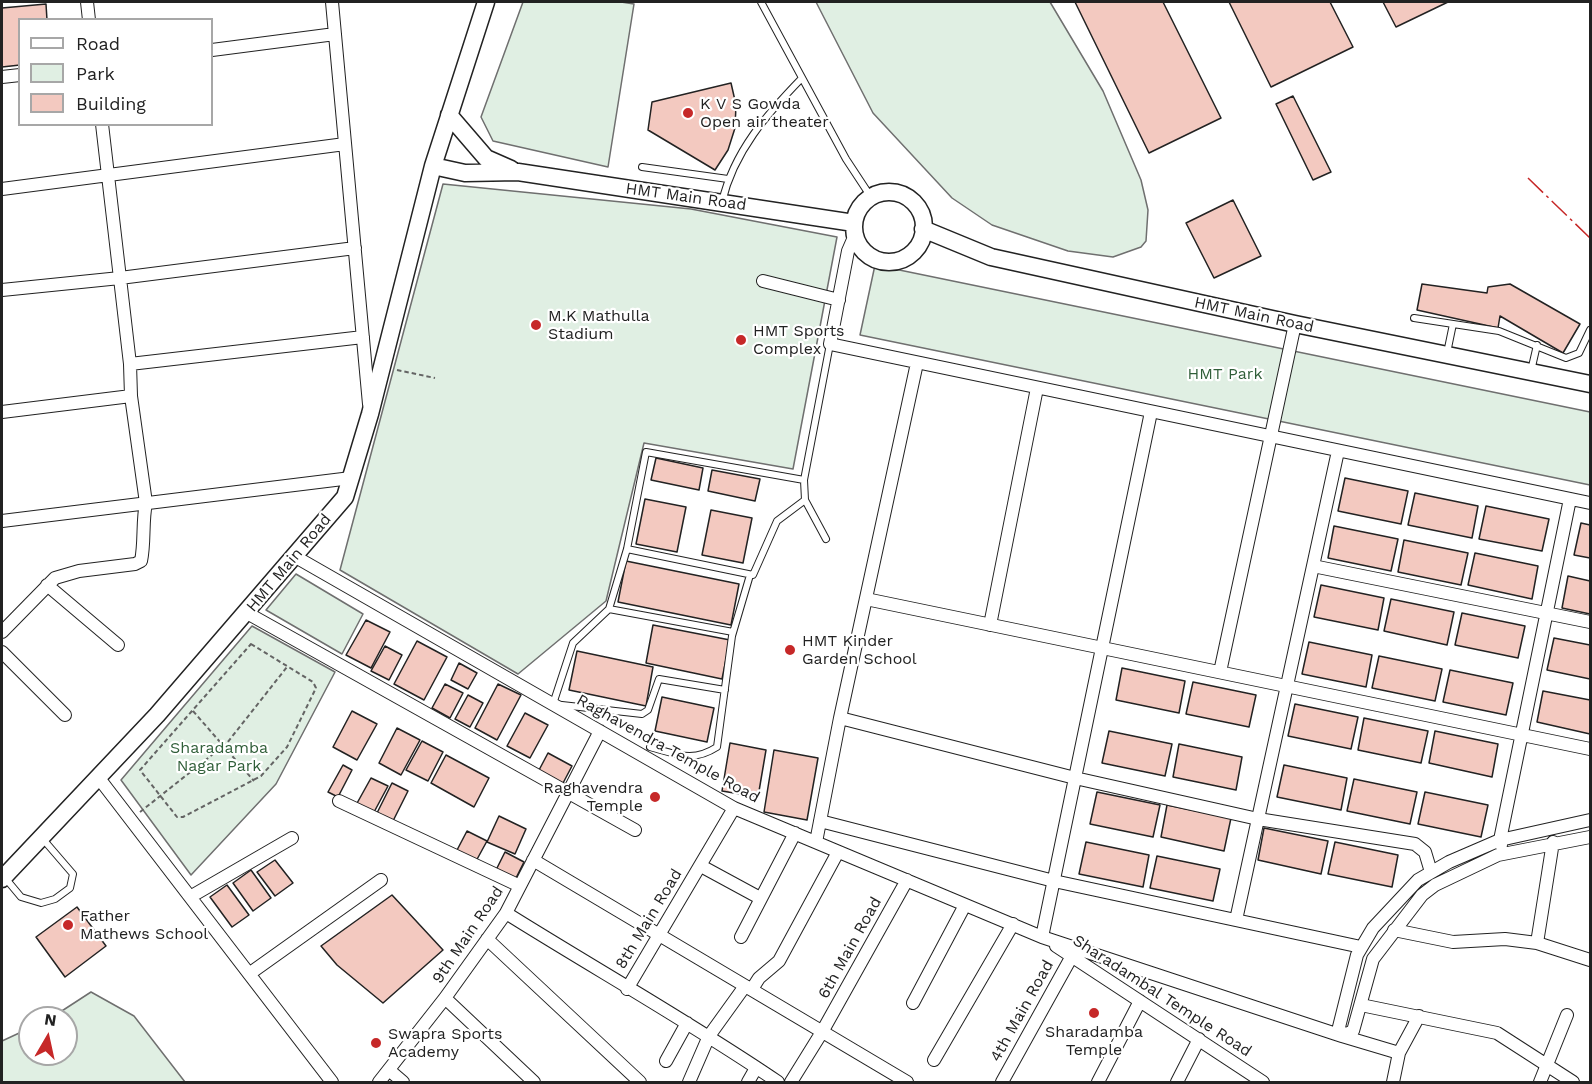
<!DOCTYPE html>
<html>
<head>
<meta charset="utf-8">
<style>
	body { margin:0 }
	#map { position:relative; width:1592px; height:1084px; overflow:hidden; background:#fff; font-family:"Work Sans",sans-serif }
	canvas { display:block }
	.frame { position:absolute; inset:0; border:3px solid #222; pointer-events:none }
	.legend { position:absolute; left:18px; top:18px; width:195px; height:108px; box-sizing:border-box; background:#fff; border:2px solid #a7a7a7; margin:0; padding:8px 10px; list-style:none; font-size:18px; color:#222 }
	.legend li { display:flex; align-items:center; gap:12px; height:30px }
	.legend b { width:30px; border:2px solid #a7a7a7 }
	.north { position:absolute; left:18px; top:1006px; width:60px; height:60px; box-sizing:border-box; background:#fff; border:2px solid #a7a7a7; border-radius:50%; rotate:9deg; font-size:16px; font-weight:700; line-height:24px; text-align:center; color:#222 }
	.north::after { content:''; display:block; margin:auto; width:21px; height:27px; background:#c62828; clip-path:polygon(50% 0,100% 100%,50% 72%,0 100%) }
</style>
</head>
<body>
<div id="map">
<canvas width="1592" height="1084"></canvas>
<div class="frame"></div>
<ul class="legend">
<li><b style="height:8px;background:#fff"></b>Road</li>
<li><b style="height:16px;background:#e0efe3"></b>Park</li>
<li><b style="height:16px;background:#f3c9c0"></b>Building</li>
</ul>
<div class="north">N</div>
</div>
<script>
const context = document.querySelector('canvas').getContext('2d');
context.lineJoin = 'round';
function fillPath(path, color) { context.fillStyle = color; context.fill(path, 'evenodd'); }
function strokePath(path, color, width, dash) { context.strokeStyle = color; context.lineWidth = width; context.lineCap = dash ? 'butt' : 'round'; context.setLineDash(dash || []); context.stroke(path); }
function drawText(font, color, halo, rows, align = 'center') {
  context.font = font + ' "Work Sans",sans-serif'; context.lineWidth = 4.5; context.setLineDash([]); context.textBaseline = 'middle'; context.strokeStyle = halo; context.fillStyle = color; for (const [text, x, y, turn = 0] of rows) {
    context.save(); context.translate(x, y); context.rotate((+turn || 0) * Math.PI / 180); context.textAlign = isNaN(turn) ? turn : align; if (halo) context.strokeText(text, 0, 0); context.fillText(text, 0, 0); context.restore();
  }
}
const green = new Path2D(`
	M523 2H621L634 4 608 167 493 141 481 117Z
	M816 2H1050L1103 91 1141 180 1148 210 1146 241 1141 247 1113 257 1068 251 992 225 952 198 873 113Z
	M443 184 691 209 837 237 793 469 644 443 606 601 518 674 340 570Z
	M875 265 1590 412V485L860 335Z
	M296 574 363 614 342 654 266 610Z
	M252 626 335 672 276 784 191 875 121 780Z
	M91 992 134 1016 185 1082H2V1041L30 1028V1054H66V1018H51Z`);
fillPath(green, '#e0efe3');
strokePath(green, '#6f6f6f', 1.5);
const building = new Path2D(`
	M1075 2H1163L1221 118 1149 153Z
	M1229 2H1330L1353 47 1271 87Z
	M1383 2H1448L1396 27Z
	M46 4 47 20H20V65L2 67V8Z
	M731 83 736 105 735 128 728 150 715 170 648 130 652 102Z
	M1293 96 1331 172 1313 180 1276 104Z
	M1233 200 1261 256 1214 278 1186 223Z
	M1422 284 1487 293 1488 287 1510 284 1580 324 1563 353 1500 316 1498 328 1417 310Z
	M656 458 703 468 699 490 651 480Z
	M712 470 760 479 755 501 708 491Z
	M1345 478 1408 491 1401 524 1338 511Z
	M1415 493 1478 506 1472 538 1408 525Z
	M645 499 686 507 677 552 636 544Z
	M1486 506 1549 519 1542 551 1479 539Z
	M711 510 752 518 743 563 702 555Z
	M1581 523 1590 525V558L1574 555Z
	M1334 526 1398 539 1391 571 1328 558Z
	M1404 540 1468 553 1461 585 1398 572Z
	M1475 553 1538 566 1532 599 1468 585Z
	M626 561 739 584 731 625 618 602Z
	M1568 576 1590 581V614L1562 608Z
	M1321 585 1384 598 1378 630 1314 617Z
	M1391 599 1454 612 1447 645 1384 631Z
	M1462 613 1525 626 1518 658 1455 645Z
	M366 620 390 632 371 668 346 655Z
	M653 625 730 640 722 679 646 663Z
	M1554 638 1590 645V679L1547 670Z
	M417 641 447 657 424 700 394 684Z
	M1309 642 1372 655 1366 687 1302 674Z
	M385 646 402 655 389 680 371 671Z
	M577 651 653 667 646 706 569 690Z
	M1379 656 1442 669 1435 701 1372 688Z
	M459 663 477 673 468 689 451 680Z
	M1122 668 1185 681 1179 713 1116 700Z
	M1450 670 1513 683 1506 715 1443 702Z
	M1193 682 1256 695 1249 727 1186 714Z
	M445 684 463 693 450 718 432 708Z
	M498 684 521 695 497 740 475 728Z
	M1543 691 1590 700V734L1537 722Z
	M468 695 483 703 470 727 455 719Z
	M662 697 714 708 707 742 655 731Z
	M1295 704 1358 717 1351 749 1288 736Z
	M352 711 377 724 357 760 333 747Z
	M525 713 548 725 530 758 507 746Z
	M1364 718 1428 731 1421 763 1358 750Z
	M397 728 420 740 401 775 379 763Z
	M1109 731 1172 744 1165 776 1102 763Z
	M1435 731 1498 744 1492 777 1429 763Z
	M422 741 443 752 428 781 406 770Z
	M730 743 766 750 758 797 722 791Z
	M1179 744 1242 757 1236 790 1173 777Z
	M774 750 818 758 807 820 764 812Z
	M548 753 572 766 562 785 538 772Z
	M446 755 489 778 474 807 431 783Z
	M343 765 352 770 338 797 328 792Z
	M1284 765 1347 778 1341 810 1277 797Z
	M371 778 388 786 373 814 356 805Z
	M1354 779 1417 792 1410 824 1347 811Z
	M392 783 408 791 392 823 376 815Z
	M1097 792 1160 805 1153 837 1090 824Z
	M1425 792 1488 805 1481 837 1418 824Z
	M1167 805 1231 818 1224 851 1161 837Z
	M499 816 526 829 515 854 487 842Z
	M1264 828 1328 841 1321 874 1258 860Z
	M467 831 487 841 475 863 456 852Z
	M1086 842 1149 855 1143 887 1079 874Z
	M1335 842 1398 855 1392 887 1328 874Z
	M505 852 524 862 514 882 495 872Z
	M1157 856 1220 869 1213 901 1150 888Z
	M275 860 293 883 275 896 257 872Z
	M251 870 271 898 253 911 233 883Z
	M227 885 249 915 232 927 210 897Z
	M392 895 443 950 383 1003 337 965 321 946Z
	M77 907 106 946 65 977 36 937Z`);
fillPath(building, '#f3c9c0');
strokePath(building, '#222', 1.5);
const service = new Path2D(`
	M761 2 846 159 871 197
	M642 167 728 179
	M722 202C734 151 767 114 802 78
	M1414 318 1499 331 1566 358 1579 353 1590 330
	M1447 353 1453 324
	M1531 371 1537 345
	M826 539 805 500 804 480 830 344
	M627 549 753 575 777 521 805 500
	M609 609 733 632
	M725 690 659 679 648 710 642 714 553 704 573 643 609 609 627 549 646 452 804 480
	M650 747C677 754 692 763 717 747L732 636 750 575
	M6 879 21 897 41 903 55 899 70 888 73 874 42 838`);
const minor = new Path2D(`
	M87 2 89 20
	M332 2 369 404
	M212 50 335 34
	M2 77 20 75
	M2 189 345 144
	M855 235 848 251 830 344 1590 503
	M763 281 839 300
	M2 290 120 278 355 248
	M130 364 363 337
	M2 412 131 396
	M2 521 351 478
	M294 556 734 808 1042 937 1342 1036 1353 1031 1373 959 1422 895 1435 885 1498 855 1590 837
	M1313 566 1590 622
	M47 585 118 645
	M866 599 1590 749
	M247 613 635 830
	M990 625 1037 388
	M2 632 55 578 79 571 135 564 141 561C145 542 142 522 146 503L131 396 130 364 102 124
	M2 652 65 715
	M1220 672 1295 324
	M840 718 1075 778 1258 819 1415 844 1425 852 1431 872
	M98 777 332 1082
	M339 801 520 886
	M820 821 1054 881 1361 947
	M816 842 840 718 917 363
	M1501 845 1500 840 1570 499
	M533 860 907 1082
	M701 866 760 898
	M190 897 292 838
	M506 913C597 970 690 1022 778 1082
	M1236 920 1338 451
	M1394 930 1453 942 1505 939 1537 943 1590 960
	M741 937 795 833
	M1042 937 1151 412
	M487 939 640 1082
	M1537 943 1553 842
	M1056 946 1263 1082
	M249 974 381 880
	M627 989 734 808
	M752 989 759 978 779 961 838 852
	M445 998 534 1082
	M913 1003 965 905
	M1361 1005 1497 1033 1573 1082
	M1399 1053 1342 1036 1339 1027 1357 955 1373 928 1418 880 1449 862 1500 840 1590 820
	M934 1060 1013 924
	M666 1061 687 1023
	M389 1070 403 1082
	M379 1082 445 998 506 913 600 731
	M689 1082 709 1036 745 986
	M748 1082 756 1068
	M791 1082 822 1032 907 880
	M1002 1082 1072 956
	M1098 1082 1140 1001
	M1177 1082 1199 1039
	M1393 1082 1399 1053 1419 1016
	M1540 1082 1567 1015`);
const tertiary = new Path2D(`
	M449 115 486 158 511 169
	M433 166 465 173 518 172 854 223
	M854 227a35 35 0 1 1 70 0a35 35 0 1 1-70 0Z
	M923 229 991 257 1295 324 1590 384
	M2 879 157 715 345 497 370 414 433 166 486 2`);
strokePath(service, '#222', 8);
strokePath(minor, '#222', 14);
strokePath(tertiary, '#222', 19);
strokePath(new Path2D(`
	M397 370 435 378
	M251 644 313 682 316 688 287 747 261 776 183 817H177L140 770Z
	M193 711 254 781
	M140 812 227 743 287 667`), '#646464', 2, [4.5, 3]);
strokePath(service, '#fff', 6);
strokePath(minor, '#fff', 12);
strokePath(tertiary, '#fff', 16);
strokePath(new Path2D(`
	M1528 178 1590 238`), '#c62828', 1.5, [21, 4.5, 3, 4.5]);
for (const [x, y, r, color] of [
	[688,113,6,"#c62828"],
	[536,325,6,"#c62828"],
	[741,340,6,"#c62828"],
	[790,650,6,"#c62828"],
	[655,797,6,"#c62828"],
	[68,925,6,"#c62828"],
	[1094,1013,6,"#c62828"],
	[376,1043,6,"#c62828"]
]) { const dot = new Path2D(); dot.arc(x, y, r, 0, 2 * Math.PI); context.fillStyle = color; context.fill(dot); strokePath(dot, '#fff', 2); }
drawText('16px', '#222', '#fff', [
	["K V S Gowda",700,104],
	["Open air theater",700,122],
	["M.K Mathulla",548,316],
	["Stadium",548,334],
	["HMT Sports",753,331],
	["Complex",753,349],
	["HMT Kinder",802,641],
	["Garden School",802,659],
	["Raghavendra",643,788,"right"],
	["Temple",643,806,"right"],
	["Father",80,916],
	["Mathews School",80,934],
	["Sharadamba",1094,1032,"center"],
	["Temple",1094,1050,"center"],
	["Swapra Sports",388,1034],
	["Academy",388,1052]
], 'left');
drawText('16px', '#222', '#fff', [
	["HMT Main Road",686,197,8],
	["HMT Main Road",1254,315,12],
	["HMT Main Road",289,563,-50],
	["Raghavendra Temple Road",668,749,29],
	["8th Main Road",649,919,-59],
	["9th Main Road",468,935,-56],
	["6th Main Road",850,948,-61],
	["Sharadambal Temple Road",1162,996,33],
	["4th Main Road",1022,1011,-61]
]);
drawText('16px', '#2f5e38', '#fff', [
	["HMT Park",1225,374],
	["Sharadamba",219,748],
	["Nagar Park",219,766]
]);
</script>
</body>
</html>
